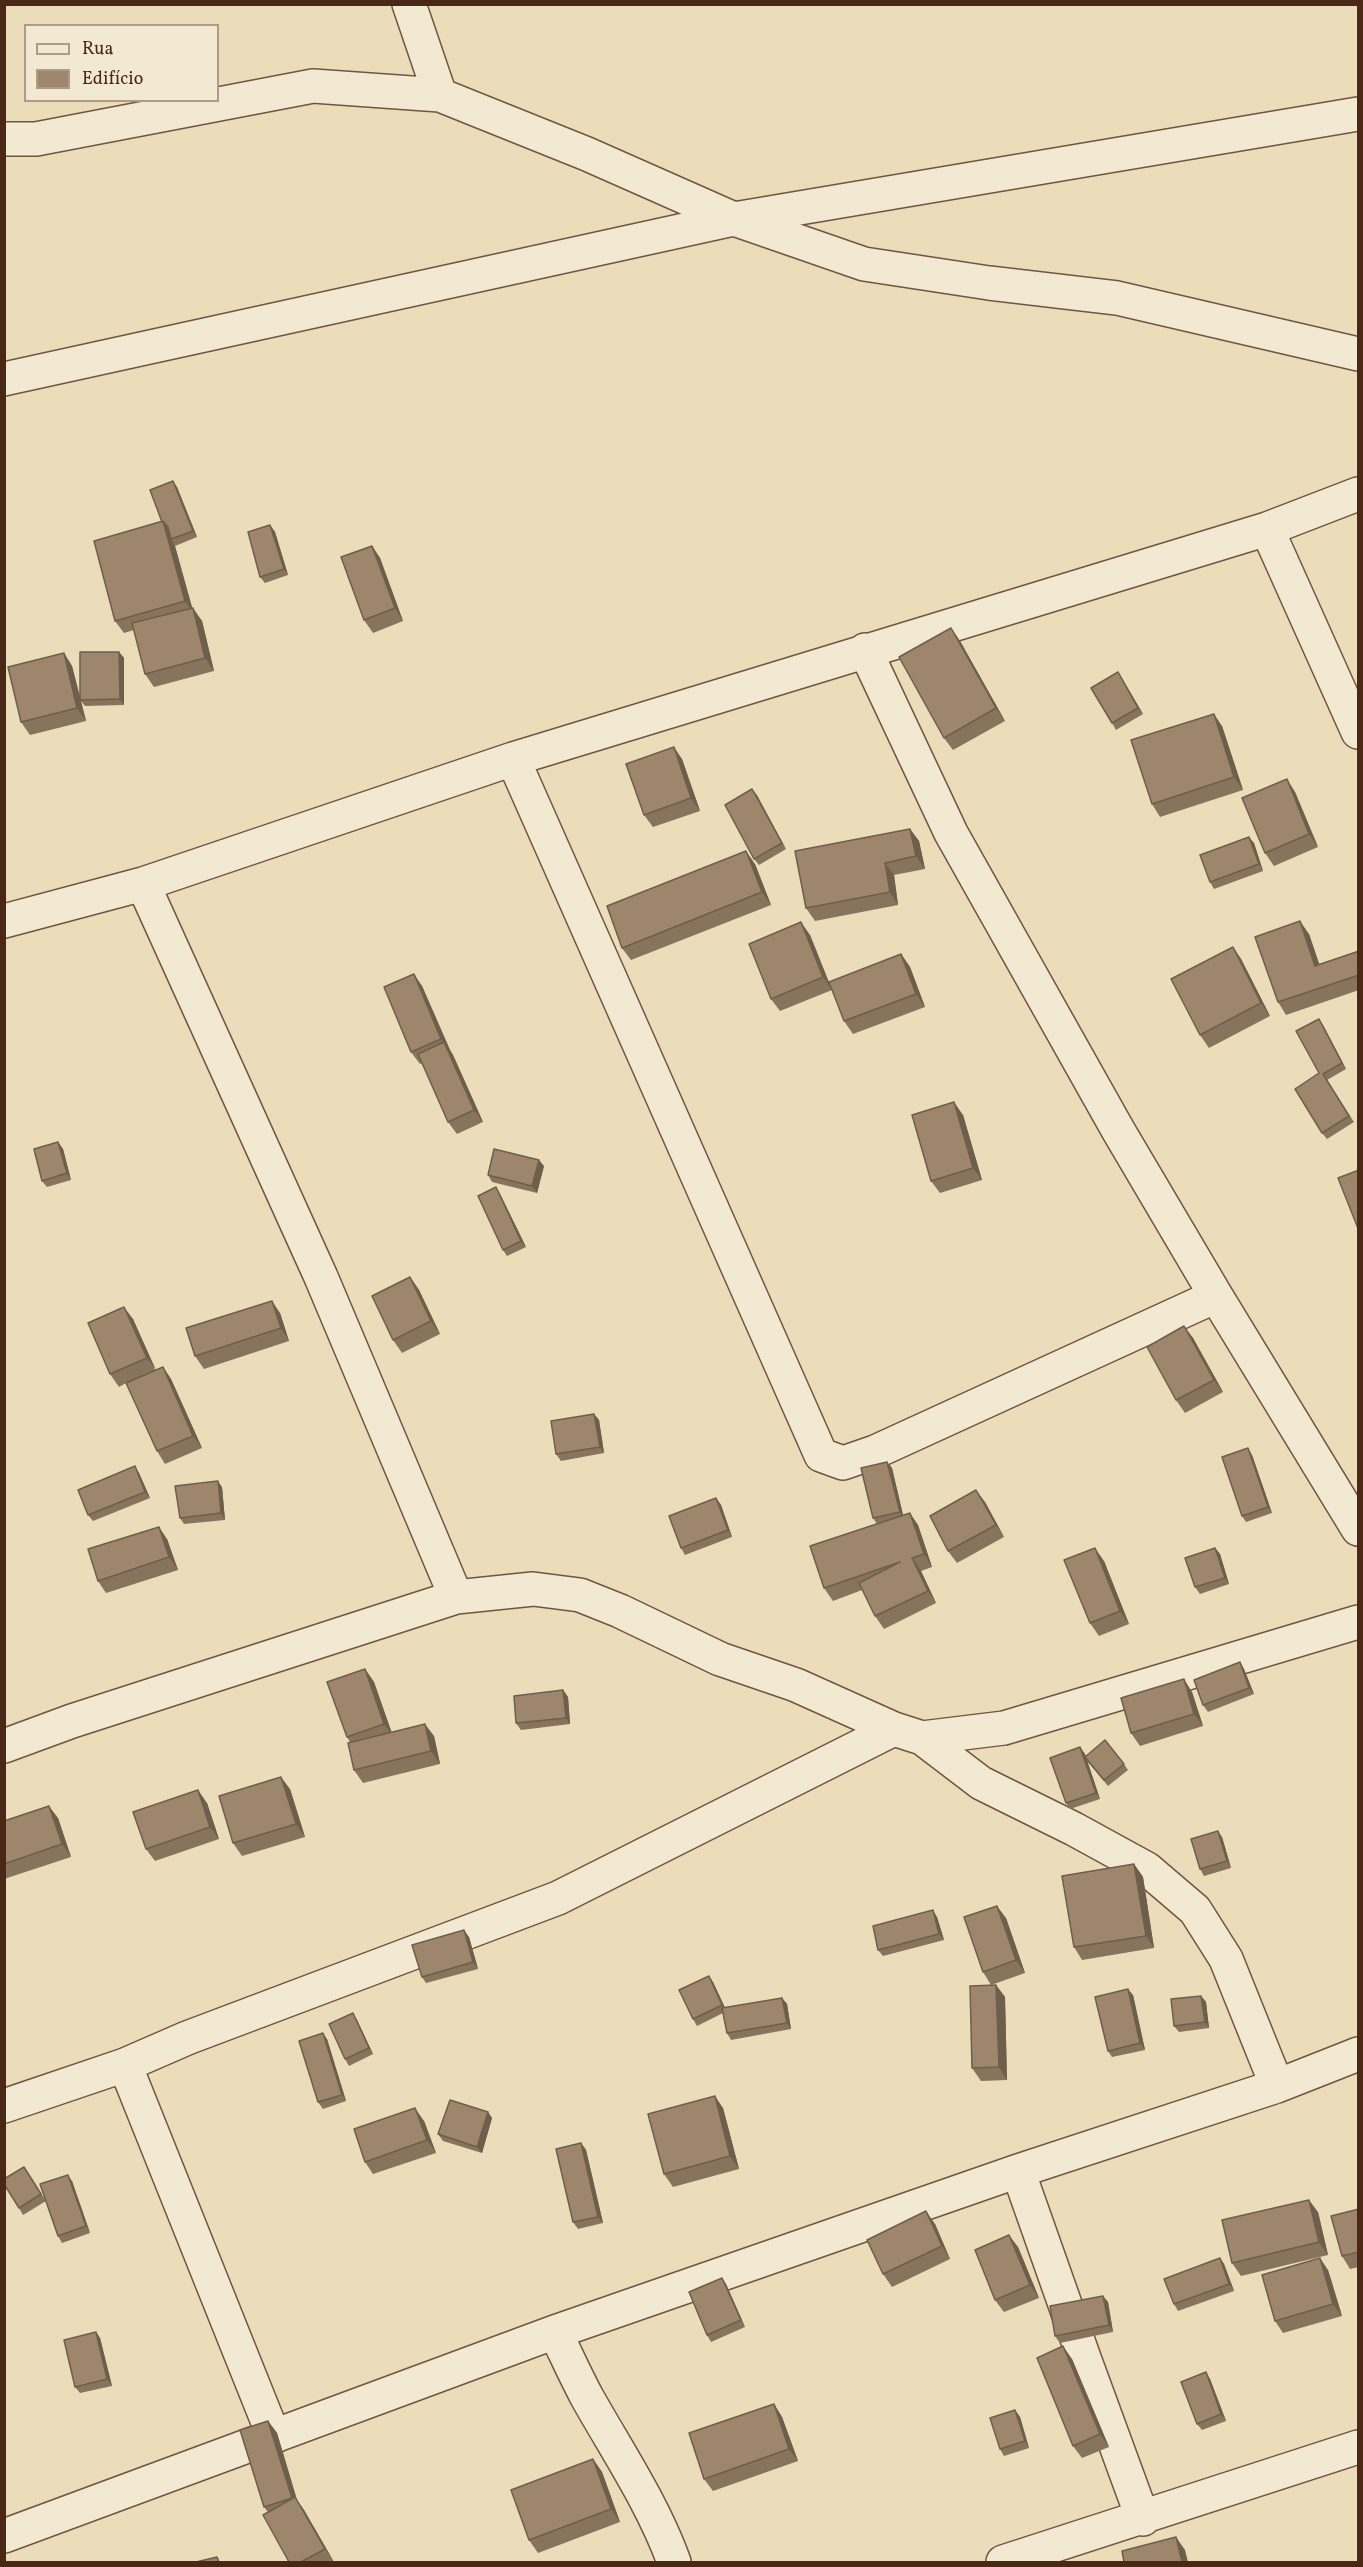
<!DOCTYPE html>
<html>
<head>
<meta charset="utf-8">
<style>
	body { margin:0 }
	#map { position:relative; width:1363px; height:2567px; overflow:hidden; background:#ebddba; font-family:Vollkorn,serif }
	canvas { display:block }
	.frame { position:absolute; inset:0; border:6px solid #4b2718; pointer-events:none }
	.legend { position:absolute; left:24px; top:24px; width:195px; height:78px; box-sizing:border-box; background:#f2e9d2; border:2px solid #af9b88; margin:0; padding:8px 10px; list-style:none; font-size:18px; color:#4b2718 }
	.legend li { display:flex; align-items:center; gap:12px; height:30px }
	.legend b { width:30px; border:2px solid #af9b88 }
</style>
</head>
<body>
<div id="map">
<canvas width="1363" height="2567"></canvas>
<div class="frame"></div>
<ul class="legend">
<li><b style="height:8px;background:#f2e9d2"></b>Rua</li>
<li><b style="height:16px;background:#9e866c"></b>Edifício</li>
</ul>
</div>
<script>
const context = document.querySelector('canvas').getContext('2d');
context.lineJoin = 'round';
function strokePath(path, color, width, dash) { context.strokeStyle = color; context.lineWidth = width; context.lineCap = dash ? 'butt' : 'round'; context.setLineDash(dash || []); context.stroke(path); }
function fillPath(path, color) { context.fillStyle = color; context.fill(path, 'evenodd'); }
const minor = new Path2D(`
	M409 4 440 95
	M4 139H36L313 86 440 95 587 154 734 219 864 264 989 283 1117 298 1358 354
	M4 379 734 219 1358 114
	M1267 529 1358 732
	M865 650 951 833 1118 1130 1216 1296 1358 1529
	M513 759 821 1455 843 1463 875 1452 1216 1296
	M143 884 321 1277 456 1597
	M4 921 143 884 513 759 1267 529 1358 494
	M922 1738 981 1783 1074 1829 1147 1869 1195 1910 1226 1959 1277 2086
	M4 1746 72 1721 456 1597 533 1589 580 1595 620 1611 720 1659 796 1685 894 1729 922 1738 1004 1728 1358 1622
	M125 2065 274 2437
	M4 2106 125 2065 187 2038 558 1898 894 1729
	M1018 2171 1084 2358 1143 2519
	M555 2332C566 2354 576 2377 588 2399 618 2452 653 2504 674 2562
	M4 2536 555 2332 1018 2171 1277 2086 1358 2054
	M1003 2562 1358 2447`);
strokePath(minor, '#735440', 36);
strokePath(minor, '#f2e9d2', 33);
fillPath(new Path2D(`
	M177 487 197 537 175 546 192 609 202 621 214 671 154 687 145 674 134 630 124 633 115 621Z
	M270 525 275 532 288 575 265 583 260 577Z
	M372 546 380 558 403 621 373 633 364 620Z
	M951 628 960 641 1005 721 953 750 944 738Z
	M119 652 124 658V705L85 706 81 701 86 721 30 735 21 722 64 653 72 666 80 697Z
	M1118 672 1143 714 1116 730 1112 723Z
	M1222 726 1243 790 1160 817 1152 804Z
	M682 759 700 811 653 827 644 815Z
	M752 789 786 849 759 865 754 859Z
	M1295 792 1318 847 1274 866 1265 853Z
	M910 829 919 841 925 869 894 875 898 905 815 921 806 908Z
	M1254 843 1263 871 1214 889 1210 882Z
	M755 864 771 905 631 960 622 948Z
	M1309 934 1319 964 1359 951V990L1286 1015 1278 1002Z
	M810 935 832 990 780 1011 771 999Z
	M1233 947 1241 959 1270 1016 1209 1048 1200 1035Z
	M901 954 910 967 925 1007 853 1034 844 1021Z
	M422 986 450 1050 453 1055 483 1122 457 1134 448 1122 422 1063 420 1064 411 1052Z
	M1323 1025 1346 1069 1327 1080 1354 1122 1327 1139 1322 1133 1319 1073Z
	M963 1115 982 1180 940 1193 931 1181Z
	M58 1142 63 1149 71 1180 47 1187 42 1181Z
	M544 1166 537 1193 492 1182 488 1175Z
	M496 1187 500 1194 526 1247 507 1256 503 1250Z
	M410 1277 419 1290 440 1334 402 1353 393 1340Z
	M280 1313 289 1341 204 1369 195 1356Z
	M133 1319 155 1370 163 1367 171 1379 202 1448 165 1464 157 1451 126 1383 119 1387 110 1374Z
	M1184 1326 1193 1338 1223 1392 1185 1413 1176 1400Z
	M594 1414 599 1420 604 1453 561 1461 556 1454Z
	M1252 1455 1272 1513 1246 1522 1242 1516Z
	M887 1462 892 1468 903 1515 918 1525 932 1567 921 1571 936 1603 884 1629 875 1616 862 1590 833 1601 824 1588 877 1524 873 1518Z
	M139 1473 150 1498 93 1521 88 1515Z
	M222 1487 225 1520 184 1524 180 1518Z
	M716 1498 721 1505 732 1537 685 1555 681 1548Z
	M985 1502 1004 1537 957 1563 948 1551Z
	M167 1539 178 1570 106 1593 98 1581Z
	M1215 1548 1220 1554 1229 1584 1200 1594 1195 1587Z
	M1104 1561 1129 1624 1099 1636 1090 1623Z
	M1240 1662 1244 1669 1254 1694 1208 1712 1203 1705Z
	M365 1669 374 1682 391 1732 434 1736 440 1764 363 1783 354 1770 350 1742 347 1737Z
	M563 1690 568 1697 570 1724 521 1730 516 1723Z
	M1192 1692 1203 1726 1140 1746 1131 1733Z
	M1080 1747 1086 1756 1124 1764 1128 1770 1108 1786 1087 1761 1100 1799 1070 1809 1066 1803Z
	M290 1789 305 1837 242 1856 233 1843Z
	M207 1803 219 1839 155 1861 146 1849Z
	M58 1818 71 1857 4 1879V1821Z
	M1222 1837 1231 1868 1204 1876 1200 1869Z
	M1134 1864 1143 1877 1154 1948 1082 1960 1074 1947Z
	M937 1917 944 1940 883 1956 878 1950Z
	M1006 1918 1025 1973 991 1985 983 1972Z
	M469 1937 478 1969 426 1983 422 1977Z
	M713 1982 725 2008 782 1998 787 2004 791 2029 731 2040 727 2033 723 2013 697 2026 693 2019Z
	M996 1985 1005 1997 1007 2080 981 2081 972 2068Z
	M1133 1995 1145 2050 1112 2057 1108 2051Z
	M1201 1996 1206 2002 1209 2028 1179 2032 1174 2026Z
	M353 2013 357 2020 373 2054 349 2066 345 2059Z
	M327 2039 346 2101 323 2109 318 2102Z
	M723 2108 739 2169 673 2187 664 2174Z
	M488 2112 492 2118 482 2153 443 2141 438 2134Z
	M424 2121 436 2153 373 2174 365 2162Z
	M581 2143 586 2150 603 2223 578 2229 573 2222Z
	M24 2167 46 2201 23 2215 19 2208Z
	M72 2181 90 2233 62 2243 58 2236Z
	M1359 2209V2267L1350 2269 1342 2256Z
	M1318 2212 1328 2255 1241 2276 1232 2263Z
	M935 2224 950 2259 892 2287 883 2274Z
	M1018 2247 1039 2298 1004 2312 995 2300Z
	M1220 2258 1224 2264 1234 2291 1178 2311 1174 2304Z
	M1328 2270 1342 2316 1283 2333 1275 2321Z
	M722 2278 726 2284 745 2327 711 2342 707 2335Z
	M1103 2296 1108 2302 1113 2332 1060 2343 1055 2336Z
	M96 2332 100 2338 112 2386 80 2393 75 2387Z
	M1072 2359 1109 2447 1082 2458 1073 2446Z
	M1210 2379 1226 2421 1202 2430 1197 2424Z
	M774 2404 782 2417 798 2461 713 2491 704 2479Z
	M1015 2410 1020 2417 1029 2448 1004 2456 1000 2449Z
	M268 2421 277 2433 297 2500 304 2510 334 2562H289L268 2512 264 2507Z
	M593 2459 602 2472 620 2522 538 2553 529 2540Z`), '#88735d');
fillPath(new Path2D(`
	M173 481 177 487 197 537 193 531Z
	M163 521 172 534 171 539 175 546 194 614 185 601Z
	M270 525 275 532 288 575 284 569Z
	M372 546 380 558 403 621 395 608Z
	M193 608 202 621 214 671 205 658Z
	M951 628 960 641 1005 721 996 708Z
	M119 652 124 658V705L120 699Z
	M64 653 72 666 86 721 77 708Z
	M1118 672 1122 678 1143 714 1138 708Z
	M1214 714 1222 726 1243 790 1234 777Z
	M674 747 682 759 700 811 691 798Z
	M1287 779 1295 792 1318 847 1309 834Z
	M752 789 757 795 786 849 782 843Z
	M910 829 919 841 925 869 916 856Z
	M1249 837 1254 843 1263 871 1259 864Z
	M746 851 755 864 771 905 762 892Z
	M885 863 894 875 898 905 890 892Z
	M1300 921 1309 934 1324 978 1315 966Z
	M801 922 810 935 832 990 823 977Z
	M1233 947 1241 959 1270 1016 1261 1003Z
	M901 954 910 967 925 1007 916 994Z
	M414 974 422 986 450 1050 453 1055 483 1122 474 1110 444 1043 441 1039Z
	M1319 1019 1323 1025 1346 1069 1342 1063Z
	M954 1102 963 1115 982 1180 973 1168Z
	M58 1142 63 1149 71 1180 67 1173Z
	M539 1160 544 1166 537 1193 532 1186Z
	M496 1187 500 1194 526 1247 521 1241Z
	M410 1277 419 1290 440 1334 431 1321Z
	M272 1301 280 1313 289 1341 281 1328Z
	M124 1307 133 1319 156 1370 147 1358Z
	M1184 1326 1193 1338 1223 1392 1214 1380Z
	M163 1367 171 1379 202 1448 193 1436Z
	M594 1414 599 1420 604 1453 600 1447Z
	M1248 1448 1252 1455 1272 1513 1268 1507Z
	M887 1462 892 1468 904 1519 900 1512Z
	M135 1466 139 1473 150 1498 145 1492Z
	M218 1481 222 1487 225 1520 221 1513Z
	M976 1490 985 1502 1004 1537 996 1525Z
	M716 1498 721 1505 732 1537 728 1530Z
	M910 1513 918 1525 932 1567 924 1554Z
	M159 1527 167 1539 178 1570 169 1557Z
	M1095 1548 1104 1561 1129 1624 1120 1611Z
	M1215 1548 1220 1554 1229 1584 1225 1578Z
	M912 1558 921 1571 936 1603 928 1591Z
	M1240 1662 1244 1669 1254 1694 1249 1688Z
	M365 1669 374 1682 393 1736 384 1724Z
	M1184 1679 1192 1692 1203 1726 1194 1714Z
	M563 1690 568 1697 570 1724 566 1718Z
	M425 1724 434 1736 440 1764 431 1751Z
	M1080 1747 1085 1754 1100 1799 1096 1793Z
	M281 1777 290 1789 305 1837 296 1824Z
	M198 1790 207 1803 219 1839 210 1827Z
	M49 1806 58 1818 71 1857 62 1844Z
	M1218 1831 1222 1837 1231 1868 1227 1861Z
	M1134 1864 1143 1877 1154 1948 1146 1936Z
	M997 1906 1006 1918 1025 1973 1016 1960Z
	M933 1910 937 1917 944 1940 939 1934Z
	M464 1930 469 1937 478 1969 473 1962Z
	M709 1976 713 1982 727 2012 722 2005Z
	M996 1985 1005 1997 1007 2080 999 2067Z
	M1128 1989 1133 1995 1145 2050 1140 2043Z
	M1201 1996 1206 2002 1209 2028 1205 2022Z
	M782 1998 787 2004 791 2029 787 2023Z
	M353 2013 357 2020 373 2054 369 2048Z
	M323 2033 327 2039 346 2101 342 2095Z
	M715 2096 723 2108 739 2169 730 2156Z
	M415 2108 424 2121 436 2153 427 2140Z
	M488 2112 492 2118 482 2153 477 2147Z
	M581 2143 586 2150 603 2223 598 2217Z
	M68 2175 72 2181 90 2233 86 2226Z
	M1309 2200 1318 2212 1328 2255 1319 2242Z
	M926 2211 935 2224 950 2259 942 2246Z
	M1009 2235 1018 2247 1039 2298 1030 2285Z
	M1220 2258 1224 2264 1234 2291 1229 2284Z
	M1320 2258 1328 2270 1342 2316 1333 2304Z
	M722 2278 726 2284 745 2327 741 2320Z
	M1103 2296 1108 2302 1113 2332 1109 2325Z
	M96 2332 100 2338 112 2386 107 2379Z
	M1063 2346 1072 2359 1109 2447 1100 2434Z
	M1206 2372 1210 2379 1226 2421 1221 2414Z
	M774 2404 782 2417 798 2461 789 2449Z
	M1015 2410 1020 2417 1029 2448 1025 2441Z
	M268 2421 277 2433 297 2500 304 2510 334 2562 292 2498Z
	M593 2459 602 2472 620 2522 611 2509Z
	M1176 2537 1185 2550 1188 2562H1182Z`), '#6f5e4c');
const building = new Path2D(`
	M173 481 193 531 171 539 168 527 163 521 162 522 150 490Z
	M163 521 185 601 115 621 94 541Z
	M270 525 284 569 260 577 248 532Z
	M372 546 395 608 364 620 341 557Z
	M193 608 205 658 145 674 132 623Z
	M951 628 996 708 944 738 899 657Z
	M80 652H119L120 699 80 700Z
	M64 653 77 708 21 722 8 667Z
	M1118 672 1138 708 1112 723 1091 688Z
	M1214 714 1234 777 1152 804 1131 740Z
	M674 747 691 798 644 815 626 764Z
	M1287 779 1309 834 1265 853 1242 798Z
	M752 789 782 843 754 859 725 805Z
	M910 829 916 856 885 863 890 892 806 908 795 851Z
	M1249 837 1259 864 1210 882 1200 855Z
	M746 851 762 892 622 948 607 906Z
	M1300 921 1315 966 1359 951V975L1278 1002 1255 937Z
	M801 922 823 977 771 999 749 944Z
	M1233 947 1261 1003 1200 1035 1171 979Z
	M901 954 916 994 844 1021 829 982Z
	M414 974 441 1039 411 1052 384 987Z
	M1319 1019 1342 1063 1323 1074 1349 1116 1322 1133 1295 1089 1319 1073 1296 1031Z
	M444 1042 474 1110 448 1122 418 1054Z
	M954 1102 973 1168 931 1181 912 1115Z
	M58 1142 67 1173 42 1181 34 1149Z
	M494 1149 539 1160 532 1186 488 1175Z
	M1359 1170V1231L1338 1178Z
	M496 1187 521 1241 503 1250 478 1196Z
	M410 1277 431 1321 393 1340 372 1296Z
	M272 1301 281 1328 195 1356 186 1328Z
	M124 1307 147 1358 110 1374 88 1323Z
	M1184 1326 1214 1380 1176 1400 1147 1347Z
	M163 1367 193 1436 157 1451 126 1383Z
	M594 1414 600 1447 556 1454 551 1421Z
	M1248 1448 1268 1507 1242 1516 1222 1457Z
	M887 1462 900 1512 873 1518 861 1468Z
	M135 1466 145 1492 88 1515 78 1490Z
	M218 1481 221 1513 180 1518 175 1486Z
	M976 1490 996 1525 948 1551 930 1516Z
	M716 1498 728 1530 681 1548 669 1516Z
	M910 1513 924 1554 912 1558 928 1591 875 1616 859 1583 900 1562 824 1588 810 1546Z
	M159 1527 169 1557 98 1581 88 1549Z
	M1095 1548 1120 1611 1090 1623 1064 1560Z
	M1215 1548 1225 1578 1195 1587 1185 1558Z
	M1240 1662 1249 1688 1203 1705 1194 1680Z
	M365 1669 384 1724 347 1737 327 1682Z
	M1184 1679 1194 1714 1131 1733 1121 1698Z
	M563 1690 566 1718 516 1723 514 1696Z
	M425 1724 431 1751 354 1770 348 1743Z
	M1105 1740 1124 1764 1104 1780 1085 1757Z
	M1080 1747 1096 1793 1066 1803 1050 1758Z
	M281 1777 296 1824 233 1843 219 1796Z
	M198 1790 210 1827 146 1849 133 1812Z
	M49 1806 62 1844 4 1864V1821Z
	M1218 1831 1227 1861 1200 1869 1191 1839Z
	M1134 1864 1146 1936 1074 1947 1062 1876Z
	M997 1906 1016 1960 983 1972 964 1917Z
	M933 1910 939 1934 878 1950 873 1926Z
	M464 1930 473 1962 422 1977 412 1945Z
	M709 1976 722 2005 693 2019 679 1990Z
	M996 1985 999 2067 972 2068 970 1986Z
	M1128 1989 1140 2043 1108 2051 1095 1997Z
	M1201 1996 1205 2022 1174 2026 1171 1999Z
	M782 1998 787 2023 727 2033 722 2008Z
	M353 2013 369 2048 345 2059 329 2024Z
	M323 2033 342 2095 318 2102 299 2041Z
	M715 2096 730 2156 664 2174 648 2114Z
	M450 2100 488 2112 477 2147 438 2134Z
	M415 2108 427 2140 365 2162 354 2129Z
	M581 2143 598 2217 573 2222 556 2149Z
	M24 2167 41 2194 19 2208 4 2184V2179Z
	M68 2175 86 2226 58 2236 40 2184Z
	M1309 2200 1319 2242 1232 2263 1222 2220Z
	M1359 2209V2252L1342 2256 1331 2216Z
	M926 2211 942 2246 883 2274 867 2240Z
	M1009 2235 1030 2285 995 2300 975 2250Z
	M1220 2258 1229 2284 1174 2304 1164 2279Z
	M1320 2258 1333 2304 1275 2321 1262 2275Z
	M722 2278 741 2320 707 2335 689 2292Z
	M1103 2296 1109 2325 1055 2336 1050 2306Z
	M96 2332 107 2379 75 2387 64 2340Z
	M1063 2346 1100 2434 1073 2446 1037 2358Z
	M1206 2372 1221 2414 1197 2424 1181 2382Z
	M774 2404 789 2449 704 2479 689 2433Z
	M1015 2410 1025 2441 1000 2449 990 2418Z
	M268 2421 292 2498 264 2507 240 2430Z
	M593 2459 611 2509 529 2540 511 2490Z
	M295 2497 325 2549 301 2562H289L263 2515Z
	M1176 2537 1182 2562H1124L1122 2551Z
	M217 2557 219 2562H196Z`);
fillPath(building, '#9e866c');
strokePath(building, '#6f5e4c', 1.5);
</script>
</body>
</html>
